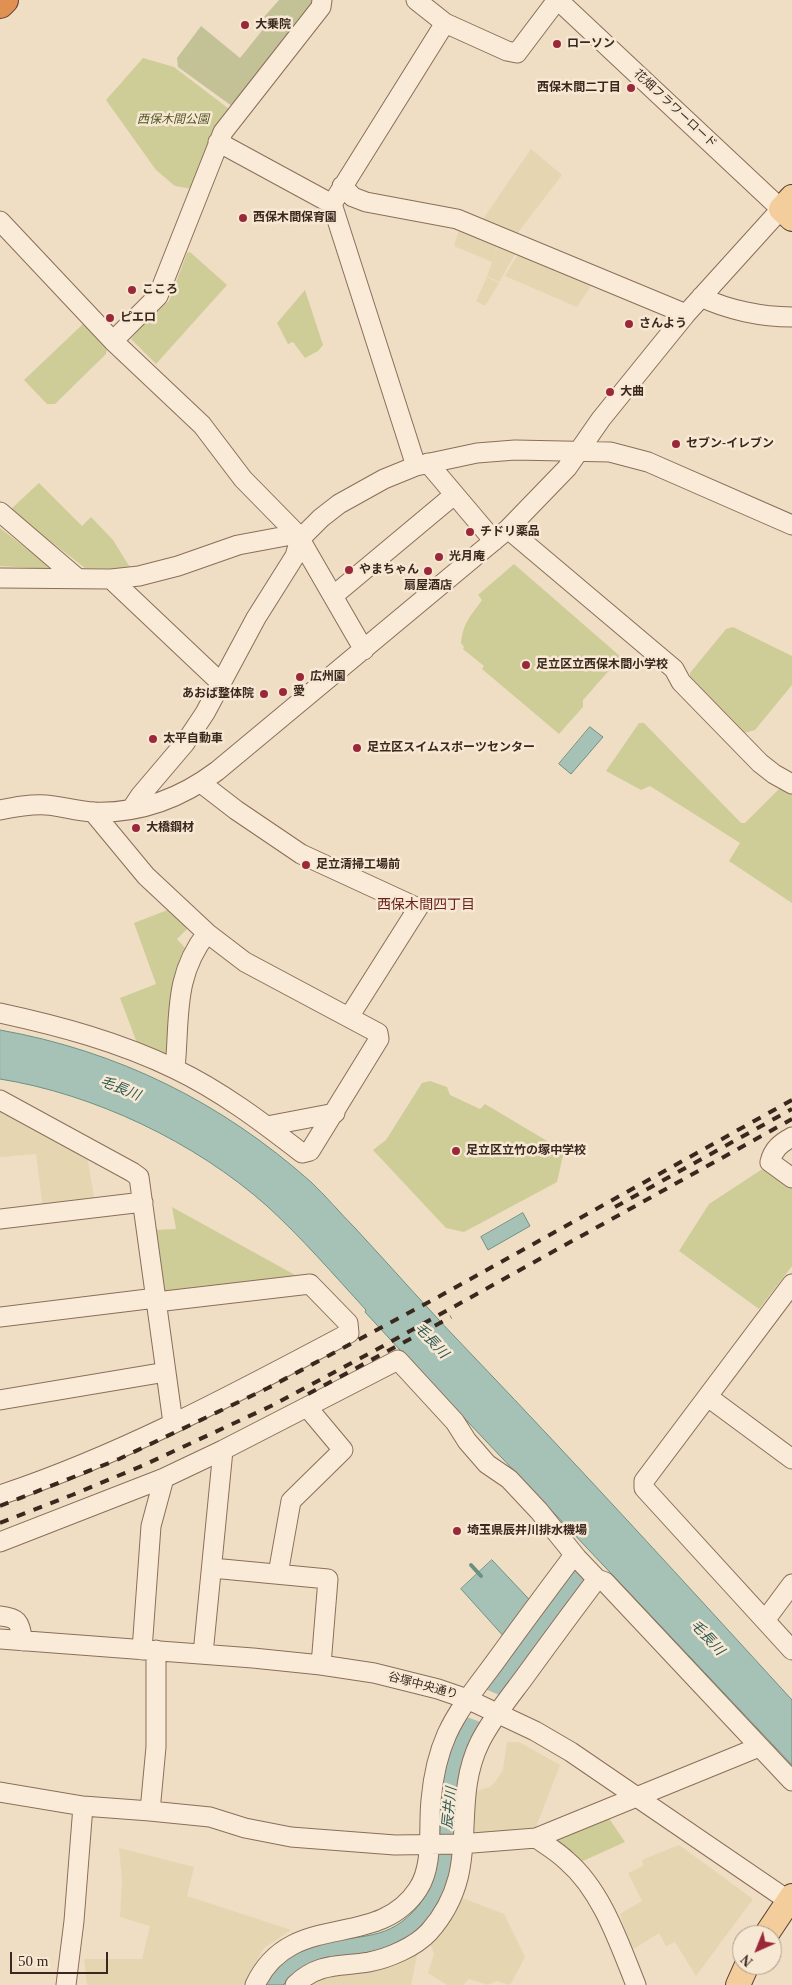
<!DOCTYPE html>
<html>
<head>
<meta charset="utf-8">
<style>
	body { margin:0 }
	#map { position:relative; width:792px; height:1985px; overflow:hidden; background:#efddc4; font-family:"Times New Roman",serif }
	canvas { display:block }
	.north { position:absolute; left:732px; top:1925px; width:50px; height:50px; box-sizing:border-box; background:#f7e8d4; border:1px solid #ab9b8b; border-radius:50%; rotate:224deg; font-size:14px; font-weight:700; line-height:20px; text-align:center; color:#3a281e }
	.north::after { content:''; display:block; margin:auto; width:18px; height:22px; background:#9b2838; clip-path:polygon(50% 0,100% 100%,50% 72%,0 100%) }
	.scale { position:absolute; left:10px; top:1952px; width:98px; height:22px; box-sizing:border-box; border:2px solid #3a281e; border-top:0; padding-left:6px; font-size:15px; line-height:18px; white-space:nowrap; color:#3a281e; -webkit-text-stroke:4px #f7e8d4; paint-order:stroke }
</style>
</head>
<body>
<div id="map">
<canvas width="792" height="1985"></canvas>
<div class="north">N</div>
<div class="scale">50 m</div>
</div>
<script>
const context = document.querySelector('canvas').getContext('2d');
context.lineJoin = 'round';
function fillPath(path, color) { context.fillStyle = color; context.fill(path, 'evenodd'); }
function strokePath(path, color, width, dash) { context.strokeStyle = color; context.lineWidth = width; context.lineCap = dash ? 'butt' : 'round'; context.setLineDash(dash || []); context.stroke(path); }
function drawText(font, color, halo, rows, align = 'center') {
  context.font = font + ' "Times New Roman","Noto Sans JP",serif'; context.lineWidth = 5; context.setLineDash([]); context.textBaseline = 'middle'; context.strokeStyle = halo; context.fillStyle = color; for (const [text, x, y, turn = 0] of rows) {
    context.save(); context.translate(x, y); context.rotate((+turn || 0) * Math.PI / 180); context.textAlign = isNaN(turn) ? turn : align; if (halo) context.strokeText(text, 0, 0); context.fillText(text, 0, 0); context.restore();
  }
}
fillPath(new Path2D(`
	M531 149 562 175 513 239 479 225Z
	M460 227 499 241 492 259 500 241 518 249 499 282 487 276 492 262 454 246Z
	M520 251 594 281 577 307 505 276Z
	M487 277 499 283 485 306 476 301Z
	M0 1107 87 1156 95 1203 43 1209 36 1154 0 1157Z
	M507 1742H519L560 1765 536 1827 522 1832H472L473 1794 479 1790 490 1787 496 1781 503 1770Z
	M679 1845 753 1899 696 1976 675 1942 666 1946 659 1933 632 1950 620 1914 642 1901 628 1873 643 1866 642 1860Z
	M119 1848 194 1867 187 1896 291 1930 264 1948 243 1985H87L84 1959H142L150 1926 120 1917 122 1880Z
	M462 1898 504 1914 525 1957 510 1985 496 1981 488 1985 469 1979 463 1985H447L428 1973 434 1954 430 1942Z
	M419 1945 411 1985H303Z`), '#e5d6b1');
fillPath(new Path2D(`
	M143 58 174 67 233 112 192 189 175 186 156 170 106 100Z
	M190 252 227 285 156 364 131 339 144 323 169 301 187 253Z
	M305 290 323 345 318 351 305 358 293 342 288 344 277 323Z
	M83 324 107 347 106 354 55 404H47L24 380Z
	M39 483 82 526 91 517 113 540 131 569 85 568 10 510Z
	M0 528 49 566 48 569 0 566Z
	M514 564 621 657 583 700V707L559 734 482 669 484 666 463 649 464 647 461 643C463 622 471 616 482 600L478 595Z
	M733 627 792 656V685L755 730 744 733 690 679V673L726 629Z
	M639 723H644L741 823H745L780 788H786L792 791V903L729 861 740 843 650 786 641 790 606 771Z
	M170 909 189 927 177 939 185 948C170 974 171 1027 169 1057L137 1043 120 998 156 984 134 923Z
	M430 1081 447 1087 450 1095 480 1109 485 1104 564 1151 557 1182 464 1232 446 1228 373 1150 386 1140 422 1083Z
	M767 1166 792 1184V1266L759 1309 679 1251 709 1204Z
	M172 1207 295 1275V1279L164 1294 154 1230 176 1229Z
	M608 1817 625 1842 583 1861H577L553 1838Z`), '#cecd98');
fillPath(new Path2D(`
	M279 0H315L236 109 178 67 177 58 201 26 240 58 269 22 264 17Z`), '#c3c297');
const water = new Path2D(`
	M590 727 603 737 571 774 559 764Z
	M0 1030C118 1051 221 1102 311 1182 326 1196 340 1213 355 1228 395 1271 433 1315 474 1357 582 1470 687 1585 792 1700V1765L400 1350 365 1312 366 1310C334 1275 302 1238 267 1206 195 1142 94 1094 0 1079Z
	M523 1213 530 1226 488 1250 481 1237Z
	M492 1560 542 1613 575 1564 589 1579 477 1732 455 1858 444 1896 426 1921 411 1935 385 1948 368 1953 327 1957 310 1963 294 1974 283 1985H263C273 1971 286 1958 302 1950 307 1947 314 1946 320 1944 360 1933 388 1943 419 1905 451 1866 433 1810 446 1765 458 1721 489 1686 515 1649L461 1589Z`);
fillPath(water, '#a6c2b6');
strokePath(water, '#6c9183', 1);
fillPath(new Path2D(`
	M483 1688 504 1697 486 1724 464 1716Z`), '#efddc4');
strokePath(new Path2D(`
	M471 1565 481 1576`), '#6c9183', 4);
const minor = new Path2D(`
	M416 0 445 23 507 51 517 53 557 0
	M218 142 332 204 445 23
	M342 186 353 197 366 202 457 219 686 314
	M332 204 416 466
	M0 221 113 341 202 425 243 479 297 534 364 650
	M701 297C728 310 762 317 792 317
	M113 341 158 296 223 132 321 7 322 0
	M428 463 494 541
	M0 512 77 578
	M508 529 674 669 681 682 760 763 774 774 792 784
	M0 578 111 579 139 576 178 566 238 545 297 534
	M111 579 222 684
	M333 596 454 495
	M201 783 236 810 301 854 418 908 349 1017
	M132 808 140 796 185 743 205 713 256 618 295 556 300 539 321 518 339 504 384 479 416 466 477 453 515 450 610 452 648 462 792 525
	M0 810C15 807 30 804 46 805 61 806 76 811 92 812 138 814 181 798 217 771L508 529 567 468 601 419 686 314 781 209 558 0
	M0 1013C60 1026 119 1042 175 1069 221 1091 262 1122 302 1153L310 1151 379 1039 378 1033 245 962 207 933 146 876 93 812
	M175 1069C180 1018 173 976 207 933
	M0 1100 132 1172 139 1177 173 1423
	M267 1126 335 1113
	M792 1137C781 1143 773 1149 770 1162L792 1178
	M0 1219 143 1202
	M792 1284 644 1481V1488L792 1650
	M0 1317 156 1298
	M708 1397 792 1459
	M0 1400 166 1372
	M0 1495C121 1455 236 1393 349 1333L348 1323 310 1284 156 1302
	M0 1542 164 1478 223 1450 398 1360 455 1422 467 1441 487 1464 509 1479 539 1511 577 1558 597 1579 605 1582 792 1781
	M212 1568 328 1579 321 1665
	M278 1574 291 1501 343 1450 307 1407
	M0 1616C20 1618 19 1623 23 1641
	M766 1619 792 1584
	M0 1639 253 1658 321 1665 374 1673 438 1689 467 1699 535 1731 571 1752 789 1901
	M142 1650 151 1526 164 1478
	M203 1654 223 1450
	M0 1792 83 1806 150 1811 210 1817 245 1828 291 1837 395 1845 460 1844 536 1838 759 1747
	M150 1811 156 1747V1650
	M536 1838C546 1845 558 1852 567 1861 602 1891 619 1943 636 1985
	M66 1985 74 1921 83 1806
	M255 1985C291 1908 377 1952 418 1889 434 1865 428 1828 431 1800 433 1778 438 1754 447 1734 459 1708 478 1685 495 1662 521 1626 547 1591 574 1555
	M295 1985C319 1962 339 1967 369 1962 389 1958 415 1947 429 1932 485 1869 448 1807 480 1742 491 1720 508 1699 523 1679 547 1646 572 1612 597 1579`);
const major = new Path2D(`
	M792 197 781 209 792 219
	M766 1935 792 1896
	M738 1985 747 1965`);
const highway = new Path2D(`
	M0 4 4 0`);
strokePath(minor, '#8b6e5a', 21);
strokePath(major, '#583c2e', 26);
strokePath(highway, '#583c2e', 30);
strokePath(minor, '#faebd8', 19);
strokePath(major, '#f3cd9b', 24);
strokePath(highway, '#e09053', 28);
strokePath(new Path2D(`
	M615 1207 792 1109
	M308 1394 451 1317
	M0 1506 119 1459 268 1388 440 1296 792 1100
	M0 1523 72 1495 144 1465 271 1406 374 1351 792 1119`), '#3a281e', 4, [9, 9]);
for (const [x, y, r, color] of [
	[245,25,5,"#9b2838"],
	[557,44,5,"#9b2838"],
	[631,88,5,"#9b2838"],
	[243,218,5,"#9b2838"],
	[132,290,5,"#9b2838"],
	[110,318,5,"#9b2838"],
	[629,324,5,"#9b2838"],
	[610,392,5,"#9b2838"],
	[676,444,5,"#9b2838"],
	[470,532,5,"#9b2838"],
	[439,557,5,"#9b2838"],
	[349,570,5,"#9b2838"],
	[428,571,5,"#9b2838"],
	[526,665,5,"#9b2838"],
	[300,677,5,"#9b2838"],
	[283,692,5,"#9b2838"],
	[264,694,5,"#9b2838"],
	[153,739,5,"#9b2838"],
	[357,748,5,"#9b2838"],
	[136,828,5,"#9b2838"],
	[306,865,5,"#9b2838"],
	[456,1151,5,"#9b2838"],
	[457,1531,5,"#9b2838"]
]) { const dot = new Path2D(); dot.arc(x, y, r, 0, 2 * Math.PI); context.fillStyle = color; context.fill(dot); strokePath(dot, '#f7e8d4', 2); }
drawText('bold 12px', '#3a281e', '#f7e8d4', [
	["大乗院",255,25],
	["ローソン",567,44],
	["西保木間二丁目",621,88,"right"],
	["西保木間保育園",253,218],
	["こころ",142,290],
	["ピエロ",120,318],
	["さんよう",639,324],
	["大曲",620,392],
	["セブン-イレブン",686,444],
	["チドリ薬品",480,532],
	["光月庵",449,557],
	["やまちゃん",359,570],
	["扇屋酒店",428,586,"center"],
	["足立区立西保木間小学校",536,665],
	["広州園",310,677],
	["愛",293,692],
	["あおば整体院",254,694,"right"],
	["太平自動車",163,739],
	["足立区スイムスポーツセンター",367,748],
	["大橋鋼材",146,828],
	["足立清掃工場前",316,865],
	["足立区立竹の塚中学校",466,1151],
	["埼玉県辰井川排水機場",467,1531]
], 'left');
drawText('12px', '#3a281e', '#f7e8d4', [
	["花畑フラワーロード",675,109,43],
	["谷塚中央通り",423,1686,15]
]);
drawText('italic 12px', '#515724', '#f7e8d4', [
	["西保木間公園",173,120]
]);
drawText('14px', '#68231c', '#f7e8d4', [
	["西保木間四丁目",426,905]
]);
drawText('italic 14px', '#2d5a52', '#f7e8d4', [
	["毛長川",120,1089,22],
	["毛長川",431,1341,47],
	["毛長川",707,1638,47],
	["辰井川",450,1808,-84]
]);
</script>
</body>
</html>
